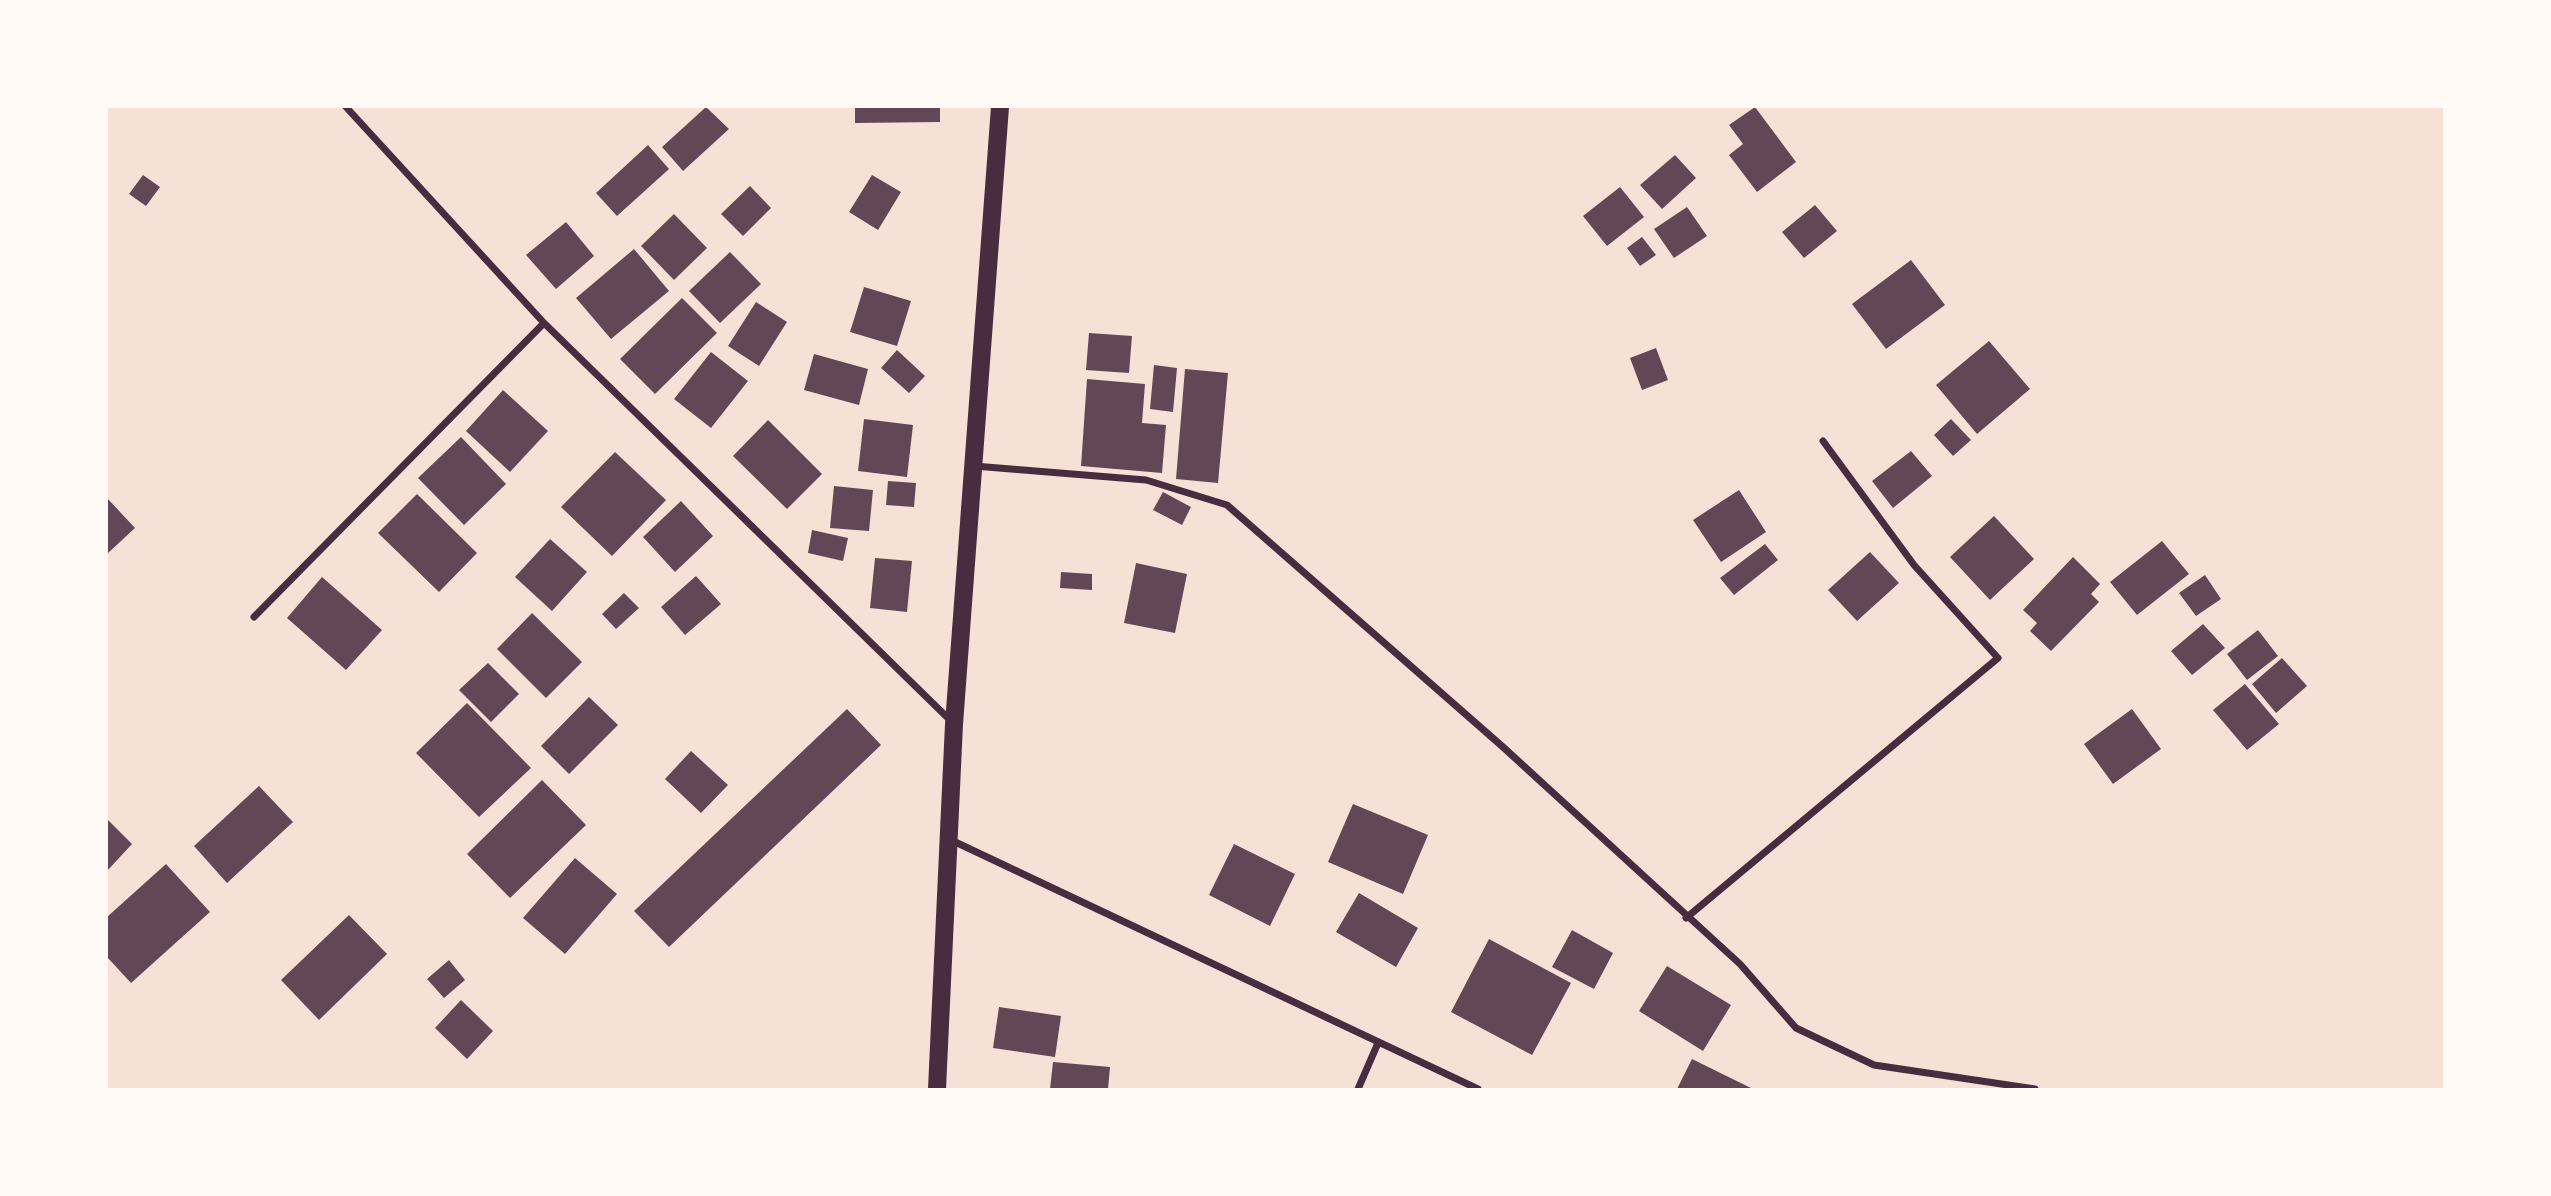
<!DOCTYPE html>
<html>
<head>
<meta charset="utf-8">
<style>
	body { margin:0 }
	#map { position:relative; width:2551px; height:1196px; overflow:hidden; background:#f7e1d7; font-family:Rubik,sans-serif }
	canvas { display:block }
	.frame { position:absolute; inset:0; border:108px solid #fffaf5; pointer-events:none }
</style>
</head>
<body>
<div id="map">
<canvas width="2551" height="1196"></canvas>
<div class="frame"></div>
</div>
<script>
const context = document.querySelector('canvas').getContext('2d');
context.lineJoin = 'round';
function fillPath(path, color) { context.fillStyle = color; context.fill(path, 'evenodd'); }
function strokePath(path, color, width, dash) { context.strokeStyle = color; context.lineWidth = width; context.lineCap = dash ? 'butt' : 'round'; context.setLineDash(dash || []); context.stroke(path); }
fillPath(new Path2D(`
	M706 107 729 129 683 171 662 147Z
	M855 107H940V122L855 123Z
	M1755 107 1796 162 1757 192 1729 155 1743 144 1729 125Z
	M648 145 669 169 617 216 596 193Z
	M1675 155 1696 178 1662 209 1640 185Z
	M143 175 160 187 146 206 129 194Z
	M872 175 901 192 878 230 849 212Z
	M750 186 771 208 743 236 721 214Z
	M1620 187 1644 217 1607 246 1583 216Z
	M1815 205 1837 231 1804 258 1782 232Z
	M1687 207 1707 236 1674 258 1654 229Z
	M674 214 707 248 674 280 641 246Z
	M566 222 594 256 556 289 526 255Z
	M1642 237 1656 255 1640 266 1627 248Z
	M634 249 669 291 611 339 576 298Z
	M730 252 761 284 720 323 689 291Z
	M1911 260 1945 305 1886 349 1852 304Z
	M864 287 911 301 897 346 850 332Z
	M682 298 717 333 655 394 620 359Z
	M756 302 787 322 759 366 728 346Z
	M1089 333 1132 336 1129 373 1086 370Z
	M1989 341 2030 389 1977 434 1936 385Z
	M1656 348 1668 380 1642 390 1630 358Z
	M897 350 925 376 909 393 881 368Z
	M711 352 748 381 711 428 674 399Z
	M814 354 868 369 859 405 804 390Z
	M1154 365 1177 368 1173 412 1150 409Z
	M1185 369 1228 373 1218 483 1176 479Z
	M1087 379 1145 384 1142 423 1166 425 1162 473 1081 466Z
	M503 390 548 431 510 472 466 431Z
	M864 419 913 425 907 477 858 471Z
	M1951 419 1971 440 1953 456 1934 435Z
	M768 420 822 474 787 509 733 456Z
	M461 437 506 484 464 525 418 478Z
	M1911 451 1932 476 1893 508 1872 481Z
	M615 452 666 500 612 556 561 507Z
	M888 481 916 483 914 507 886 505Z
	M834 486 873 490 869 531 830 528Z
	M1739 490 1766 532 1721 562 1693 520Z
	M1163 492 1191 507 1182 525 1153 510Z
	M417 494 477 553 439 592 378 533Z
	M107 498 135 528 107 554Z
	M681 501 713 536 675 572 643 537Z
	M1994 516 2034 559 1990 600 1950 557Z
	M812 530 848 538 843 561 808 553Z
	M550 539 587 572 552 611 515 577Z
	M2162 541 2189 574 2137 615 2110 582Z
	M1765 544 1778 560 1734 595 1720 578Z
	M1870 552 1899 583 1857 621 1828 590Z
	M2073 557 2100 584 2091 594 2099 602 2051 651 2030 631 2037 623 2023 610Z
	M875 558 912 561 907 612 870 608Z
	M1136 563 1187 574 1175 633 1124 623Z
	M1061 572 1092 574V590L1060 588Z
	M2205 575 2221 599 2196 616 2179 593Z
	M696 576 721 604 685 635 661 607Z
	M322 577 382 630 346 670 287 618Z
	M624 593 639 608 616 629 602 614Z
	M532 613 582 662 546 698 497 649Z
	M2203 624 2225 648 2192 675 2171 651Z
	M2258 630 2278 656 2247 680 2227 654Z
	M2282 658 2307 686 2276 713 2252 684Z
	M488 663 519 694 491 722 459 690Z
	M2245 684 2279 724 2247 750 2213 710Z
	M589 697 618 725 569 774 541 746Z
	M467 703 531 768 479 817 416 753Z
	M847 709 881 745 669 947 634 911Z
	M2132 709 2161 749 2113 784 2084 744Z
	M691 751 728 785 701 813 665 779Z
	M542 780 586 825 510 898 467 854Z
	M259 786 293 822 227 883 194 846Z
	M1353 804 1428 835 1403 894 1328 862Z
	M107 819 132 844 107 871Z
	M1234 844 1295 874 1270 926 1209 895Z
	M575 858 617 894 565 954 523 918Z
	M166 864 210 912 131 983 107 957V917Z
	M1359 893 1418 928 1396 967 1336 932Z
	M349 915 387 954 319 1020 281 980Z
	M1572 930 1613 953 1594 989 1552 967Z
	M1489 939 1571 983 1532 1055 1451 1012Z
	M449 960 465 980 444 998 427 979Z
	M1667 966 1731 1005 1703 1051 1639 1011Z
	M461 1000 493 1031 467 1059 435 1028Z
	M999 1007 1061 1016 1055 1057 993 1048Z
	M1692 1059 1753 1089H1677Z
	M1053 1062 1110 1067 1108 1089H1050Z`), '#644757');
strokePath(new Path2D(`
	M346 107 544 323 951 721
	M974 466 1146 480 1227 505 1503 747 1740 964 1796 1028 1874 1065 2035 1089
	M254 617 544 323
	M951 840 1478 1089
	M1686 918 1998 658 1914 565 1823 441
	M1358 1089 1378 1043`), '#4a2c40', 7);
strokePath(new Path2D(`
	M937 1089 954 724 1000 107`), '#4a2c40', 18);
</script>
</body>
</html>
